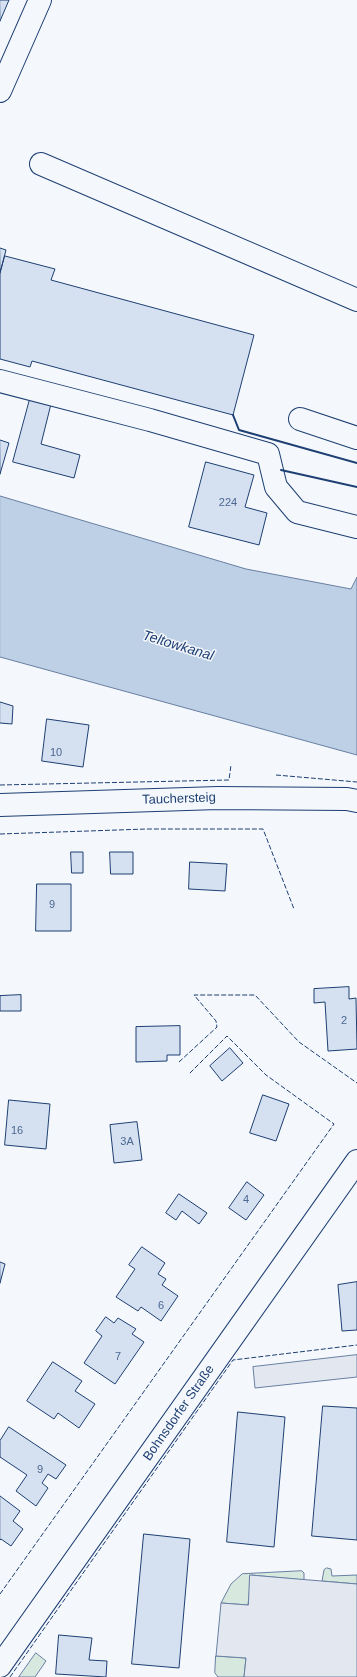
<!DOCTYPE html>
<html>
<head>
<meta charset="utf-8">
<style>
	body { margin:0 }
	canvas { display:block; background:#f4f7fb }
</style>
</head>
<body>
<canvas width="357" height="1677"></canvas>
<script>
const context = document.querySelector('canvas').getContext('2d');
context.lineJoin = 'round';
function fillPath(path, color) { context.fillStyle = color; context.fill(path, 'evenodd'); }
function strokePath(path, color, width, dash) { context.strokeStyle = color; context.lineWidth = width; context.lineCap = dash ? 'butt' : 'round'; context.setLineDash(dash || []); context.stroke(path); }
function drawText(font, color, halo, rows, align = 'center') {
  context.font = font + ' Arial,sans-serif'; context.lineWidth = 3; context.setLineDash([]); context.textBaseline = 'middle'; context.strokeStyle = halo; context.fillStyle = color; for (const [text, x, y, turn = 0] of rows) {
    context.save(); context.translate(x, y); context.rotate((+turn || 0) * Math.PI / 180); context.textAlign = isNaN(turn) ? turn : align; if (halo) context.strokeText(text, 0, 0); context.fillText(text, 0, 0); context.restore();
  }
}
const green = new Path2D(`
	M327 1568 331 1569 332 1576 357 1575V1584L322 1581 324 1570Z
	M302 1571 304 1573V1580L251 1575 248 1605 221 1603 231 1584 242 1574Z
	M36 1653 46 1661 35 1677H19Z
	M216 1656 246 1658 244 1677H218L215 1673Z`);
fillPath(green, '#d7e8df');
strokePath(green, '#687fa3', 1);
const parking = new Path2D(`
	M357 1355V1377L255 1388 253 1367Z
	M250 1575 357 1584V1677H244L246 1658 216 1656 221 1603 248 1605Z`);
fillPath(parking, '#e3e8f0');
strokePath(parking, '#687fa3', 1);
const water = new Path2D(`
	M0 496 246 569 351 589 357 577V755L0 657Z`);
fillPath(water, '#bed0e5');
strokePath(water, '#687fa3', 1);
const building = new Path2D(`
	M0 0H9L0 21Z
	M0 248 6 250 0 273Z
	M5 256 55 269 51 280 254 335 233 415 32 361 30 367 0 359V273Z
	M30 399 51 404 41 444 80 455 74 478 13 462Z
	M0 440 9 443 0 474Z
	M206 462 254 475 245 507 267 513 259 545 189 527Z
	M0 702 13 706 12 724 0 723Z
	M47 719 89 725 83 767 42 761Z
	M71 852H83V873H72Z
	M110 852H133V874H111Z
	M190 862 227 864 225 891 189 889Z
	M37 884H71V931H36Z
	M349 987V999L356 998 357 1049 328 1051 325 1002 314 1003V989Z
	M21 995V1011H0V996Z
	M180 1026V1055H167V1061L136 1062V1027Z
	M230 1048 243 1063 222 1081 210 1066Z
	M263 1095 289 1104 276 1141 250 1133Z
	M9 1100 50 1104 46 1149 5 1145Z
	M137 1122 142 1160 114 1163 110 1125Z
	M247 1182 264 1195 246 1220 229 1208Z
	M179 1194 207 1213 199 1224 182 1211 176 1220 166 1213Z
	M142 1247 165 1263 158 1274 166 1279 162 1285 178 1296 161 1321 141 1307 138 1311 116 1297 135 1269 129 1265Z
	M0 1262 5 1264 0 1283Z
	M357 1282V1330L342 1331 338 1285Z
	M106 1317 114 1323 118 1318 136 1329 132 1334 144 1342 115 1384 84 1363 102 1336 96 1331Z
	M53 1362 82 1381 75 1391 95 1404 79 1428 58 1413 54 1419 27 1401Z
	M323 1406 357 1408V1540L312 1536Z
	M238 1412 285 1417 274 1547 227 1542Z
	M9 1427 66 1465 56 1479 48 1474 42 1483 48 1488 36 1506 16 1491 27 1475 0 1457V1441Z
	M0 1496 20 1511 13 1521 23 1529 11 1546 1 1539 0 1540Z
	M144 1534 190 1539 179 1668 132 1664Z
	M59 1635 92 1638 89 1660 107 1661 106 1677 56 1674Z`);
fillPath(building, '#d5e0f0');
strokePath(building, '#1d3f73', 1);
const minor = new Path2D(`
	M0 91 40 0
	M41 164 357 300
	M0 381 150 420 268 454 276 487 297 512 357 527
	M300 419 357 438
	M0 805 218 798 347 799 357 801
	M0 1666 357 1161`);
strokePath(minor, '#1d3f73', 24);
strokePath(minor, '#f4f7fb', 22);
strokePath(new Path2D(`
	M276 775 357 782
	M0 785 229 780 231 765
	M0 834 147 829H263L294 909
	M179 1062 217 1027 216 1021 194 995H255L299 1042 357 1083
	M0 1594 334 1124 266 1075 227 1036 189 1074
	M10 1677 233 1360 357 1345`), '#1d3f73', 1, [5, 2]);
strokePath(new Path2D(`
	M233 415 239 430 357 463
	M281 470 357 487`), '#1d3f73', 2);
drawText('11px', '#4b6792', null, [
	["224",228,503],
	["10",56,753],
	["9",52,905],
	["2",344,1021],
	["16",17,1131],
	["3A",127,1142],
	["4",246,1200],
	["6",161,1306],
	["7",118,1357],
	["9",40,1470]
]);
drawText('13px', '#1d3f73', '#f4f7fb', [
	["Tauchersteig",179,799,-2],
	["Bohnsdorfer Straße",179,1413,-55]
]);
drawText('italic 14px', '#1d3f73', '#f4f7fb', [
	["Teltowkanal",178,646,17]
]);
</script>
</body>
</html>
